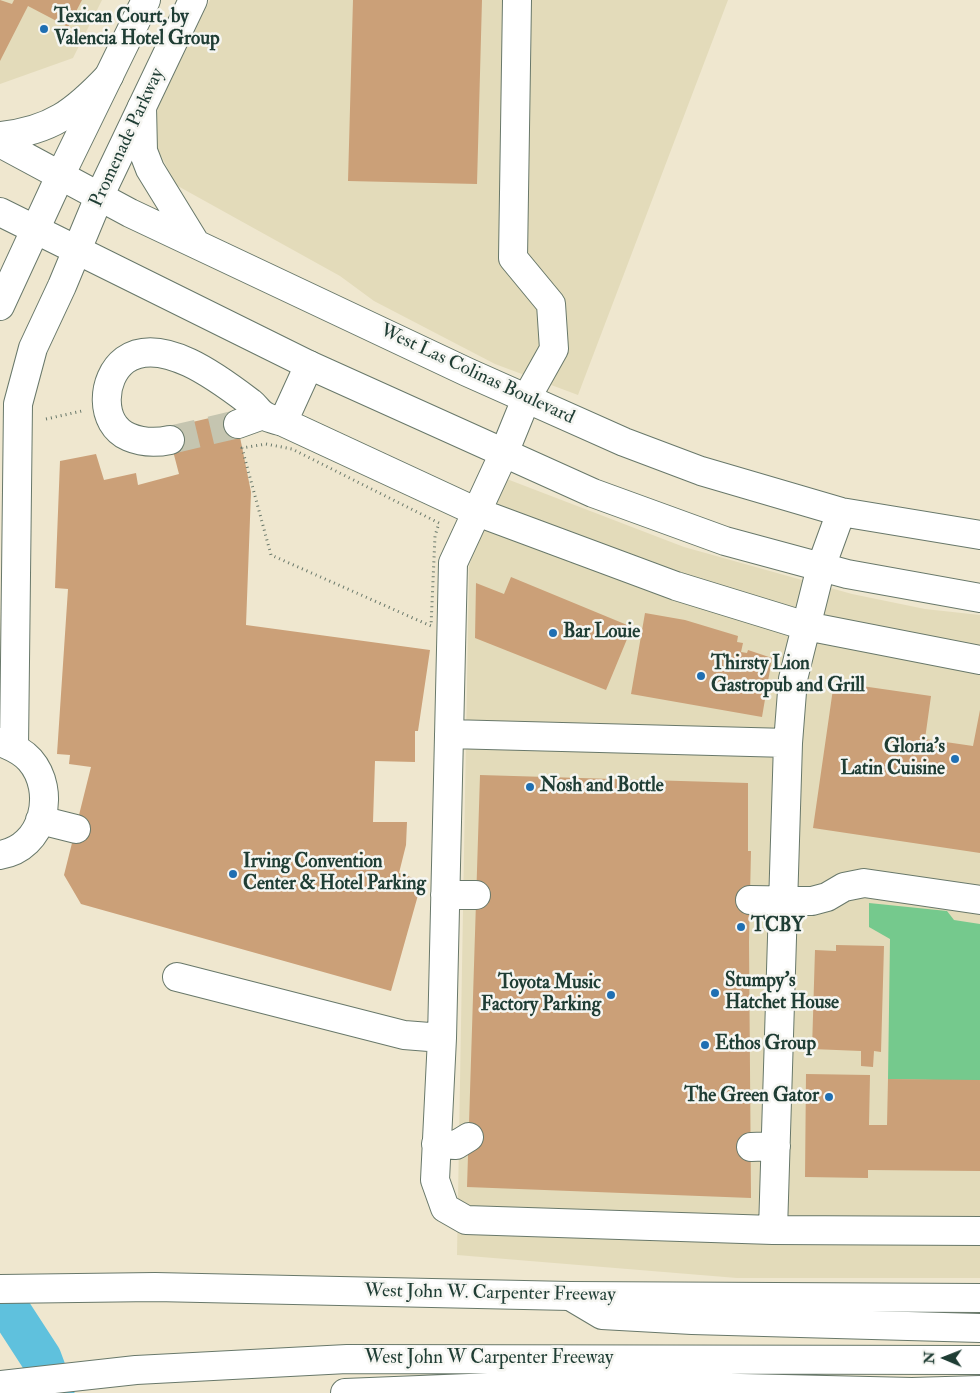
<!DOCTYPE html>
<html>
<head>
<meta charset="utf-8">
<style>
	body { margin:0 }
	#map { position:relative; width:980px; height:1393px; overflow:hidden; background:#efe7cf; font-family:"IM FELL Double Pica",serif }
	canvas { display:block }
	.north { position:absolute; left:920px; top:1333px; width:50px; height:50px; -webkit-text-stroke:4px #f6f6f2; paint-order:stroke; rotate:271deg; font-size:14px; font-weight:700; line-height:20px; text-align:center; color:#1f3d34 }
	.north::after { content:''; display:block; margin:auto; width:18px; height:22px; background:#1f3d34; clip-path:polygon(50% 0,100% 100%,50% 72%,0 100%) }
</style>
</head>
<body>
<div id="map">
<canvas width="980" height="1393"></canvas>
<div class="north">N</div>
</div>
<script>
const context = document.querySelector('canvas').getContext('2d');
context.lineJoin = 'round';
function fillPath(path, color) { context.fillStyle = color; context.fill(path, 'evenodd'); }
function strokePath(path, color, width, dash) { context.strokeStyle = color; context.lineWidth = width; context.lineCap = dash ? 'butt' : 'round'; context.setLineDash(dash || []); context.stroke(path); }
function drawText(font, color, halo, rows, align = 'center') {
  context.font = font + ' "IM FELL Double Pica",serif'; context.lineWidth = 5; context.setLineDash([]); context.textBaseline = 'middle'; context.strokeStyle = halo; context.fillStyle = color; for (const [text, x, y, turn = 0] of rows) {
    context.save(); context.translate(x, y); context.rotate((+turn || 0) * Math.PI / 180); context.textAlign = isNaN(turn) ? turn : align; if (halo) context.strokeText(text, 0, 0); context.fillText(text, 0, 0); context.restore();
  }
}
fillPath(new Path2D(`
	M0 0H102L73 58 0 84Z
	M210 0H728L578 395 495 364 374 301 340 276 176 185 153 140 158 107Z
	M499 476 684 547 852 594 925 609 980 615V1278H737L457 1255 469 566Z`), '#e3dbba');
fillPath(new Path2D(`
	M869 903 947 911 954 920 980 924V1081L888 1079 890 939 869 927Z`), '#75c98d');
strokePath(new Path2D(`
	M0 1295 41 1358 54 1393`), '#5fc1dd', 41);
fillPath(new Path2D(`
	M0 0 12 4 14 0H82L68 27 28 6 0 61Z
	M353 0H482L477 184 348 181Z
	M235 412 251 492 246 625 430 650 418 731H415V762L375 761 373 822H407L406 845 399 873 422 881 391 991 81 904 64 875 91 767 69 764 70 755 57 754 68 589 55 588 60 461 96 454 104 480 136 473 138 485 179 474 167 428Z
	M511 577 632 627 606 690 475 638 476 583 504 594Z
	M645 613 685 620 738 636 737 642 743 643 741 652 747 653 748 650 772 658 762 717 631 694Z
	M834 682 931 696 925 739 973 746 980 710V853L813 828Z
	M480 775 748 783V851H751L749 942 751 1198 467 1187Z
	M836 945 884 946 881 1052 874 1051 873 1067 861 1066V1051L812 1049 815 950 836 951Z
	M806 1074 870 1075 869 1125H887L888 1079 980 1080V1171L868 1170V1178L805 1177Z`), '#cba078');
strokePath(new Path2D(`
	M170 440 238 424`), '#c5c5b0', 28, [28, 14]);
const minor = new Path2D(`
	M517 0 513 258 551 304 554 349 526 399 504 453 453 563 442 1038 435 1180 445 1208 466 1220 773 1230 980 1231
	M0 306 60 176 146 0
	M309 365 283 422 477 512 676 586 806 626 980 660
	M238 424 263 415
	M170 440C156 443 143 443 129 437 99 424 101 378 125 360 162 334 222 381 251 403 256 407 259 413 265 416 270 419 277 420 283 422
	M449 734 788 743
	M0 742C11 746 22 751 30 760 57 791 44 848 0 855
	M14 747 18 404 33 348 62 286 99 197 193 0
	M40 820 76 829
	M445 895H476
	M750 900 812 901 827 897 844 887 864 883 980 900
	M177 977 404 1035 442 1038
	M436 1144 456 1145 469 1137
	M751 1147 776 1146
	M773 1230 788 743 793 679 821 567`);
const major = new Path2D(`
	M142 107 143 151 150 169 196 244
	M0 136C51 131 75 112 109 76
	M0 143 130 213 467 372 624 442 701 471 841 512 980 535
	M0 212 309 365 593 493 725 541 847 574 980 598
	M821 567 841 512
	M0 1289 155 1287 570 1296 980 1298`);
const highway = new Path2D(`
	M570 1296 602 1315 692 1320 980 1328
	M0 1385 136 1370 347 1359 980 1360
	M345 1393 569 1384 912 1392 980 1390`);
strokePath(minor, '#68786a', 30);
strokePath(major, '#68786a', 30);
strokePath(highway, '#68786a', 30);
strokePath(new Path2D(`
	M46 419 82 411
	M266 444 292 449 439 523 435 536 431 626 271 555 242 448Z`), '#68786a', 3, [1, 4]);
strokePath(minor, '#fff', 28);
strokePath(major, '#fff', 28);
strokePath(highway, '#fff', 28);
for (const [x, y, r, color] of [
	[44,29,5,"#1f6fb2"],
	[553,633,5,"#1f6fb2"],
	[701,676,5,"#1f6fb2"],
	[955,759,5,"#1f6fb2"],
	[530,787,5,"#1f6fb2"],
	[233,874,5,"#1f6fb2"],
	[741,927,5,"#1f6fb2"],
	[715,993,5,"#1f6fb2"],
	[611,995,5,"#1f6fb2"],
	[705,1045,5,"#1f6fb2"],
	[829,1097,5,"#1f6fb2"]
]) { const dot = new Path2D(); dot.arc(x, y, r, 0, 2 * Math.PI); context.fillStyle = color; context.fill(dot); strokePath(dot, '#f6f6f2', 2); }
drawText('bold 19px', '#1f3d34', '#f6f6f2', [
	["Texican Court, by",54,18],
	["Valencia Hotel Group",54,40],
	["Bar Louie",563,633],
	["Thirsty Lion",711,665],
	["Gastropub and Grill",711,687],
	["Gloria's",945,748,"right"],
	["Latin Cuisine",945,770,"right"],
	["Nosh and Bottle",540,787],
	["Irving Convention",243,863],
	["Center & Hotel Parking",243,885],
	["TCBY",751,927],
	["Stumpy's",725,982],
	["Hatchet House",725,1004],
	["Toyota Music",601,984,"right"],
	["Factory Parking",601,1006,"right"],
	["Ethos Group",715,1045],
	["The Green Gator",819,1097,"right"]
], 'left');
drawText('19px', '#1f3d34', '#f6f6f2', [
	["Promenade Parkway",128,138,-65],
	["West Las Colinas Boulevard",477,375,25],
	["West John W. Carpenter Freeway",490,1294,1],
	["West John W Carpenter Freeway",489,1359]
]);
</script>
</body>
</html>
